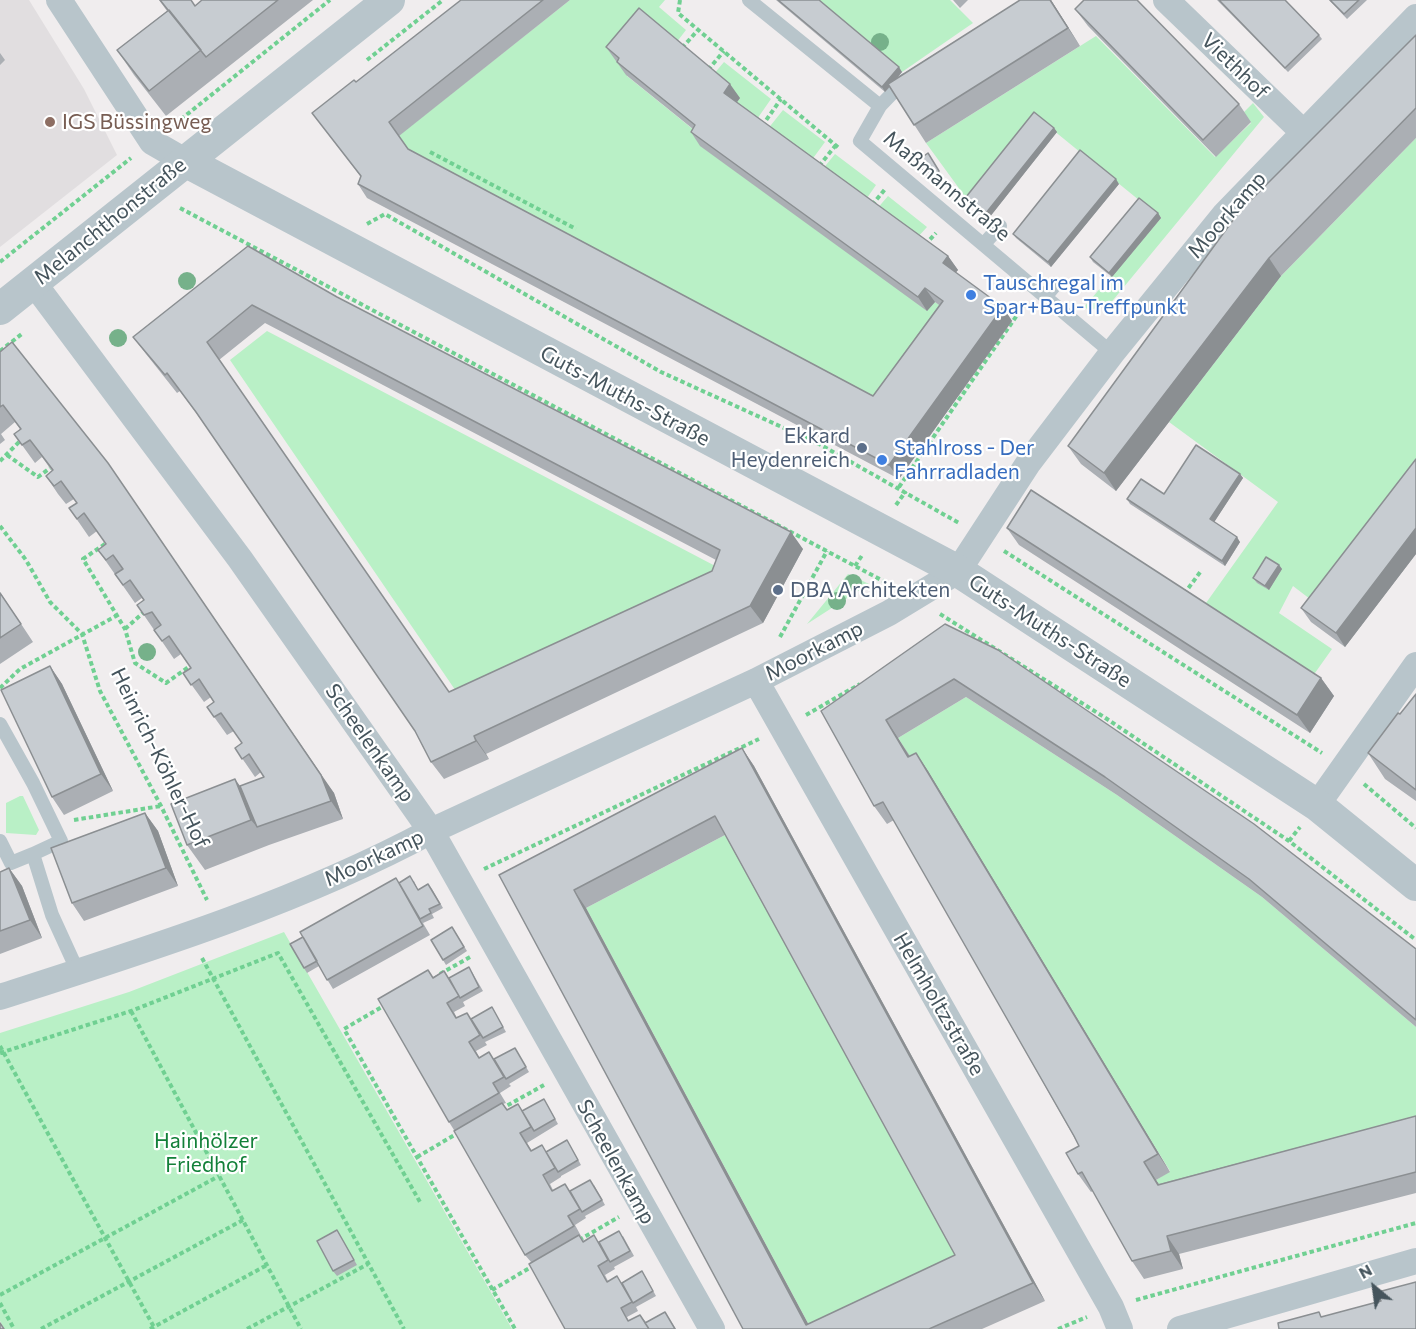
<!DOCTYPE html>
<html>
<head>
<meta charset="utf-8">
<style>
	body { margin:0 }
	#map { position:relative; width:1416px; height:1329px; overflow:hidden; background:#f0edee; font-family:Commissioner,sans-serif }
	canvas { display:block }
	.north { position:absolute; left:1344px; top:1257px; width:60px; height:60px; -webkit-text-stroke:4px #fff; paint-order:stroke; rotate:331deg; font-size:16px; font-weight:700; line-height:24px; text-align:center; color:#45545c }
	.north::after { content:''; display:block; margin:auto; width:21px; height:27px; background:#45545c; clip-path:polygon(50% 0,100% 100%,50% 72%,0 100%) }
</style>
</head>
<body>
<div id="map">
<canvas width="1416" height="1329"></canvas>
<div class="north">N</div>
</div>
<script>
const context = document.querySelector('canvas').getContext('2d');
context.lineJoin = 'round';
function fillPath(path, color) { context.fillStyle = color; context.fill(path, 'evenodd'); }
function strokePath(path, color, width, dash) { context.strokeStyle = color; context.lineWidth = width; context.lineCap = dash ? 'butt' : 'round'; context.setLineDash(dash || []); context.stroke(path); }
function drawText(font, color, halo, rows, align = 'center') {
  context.font = font + ' Commissioner,sans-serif'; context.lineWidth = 4.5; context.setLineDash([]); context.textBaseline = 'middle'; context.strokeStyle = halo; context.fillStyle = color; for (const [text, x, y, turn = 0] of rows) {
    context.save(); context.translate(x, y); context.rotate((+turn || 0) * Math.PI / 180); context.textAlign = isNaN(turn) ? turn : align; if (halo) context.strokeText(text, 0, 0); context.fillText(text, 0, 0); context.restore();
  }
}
fillPath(new Path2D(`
	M0 0H29L84 89 117 155 0 247Z`), '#e1dee0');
fillPath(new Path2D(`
	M570 0H665L659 7 686 30 676 43 629 71 627 76 705 139 701 146 927 310 935 302 952 314 882 410 418 162 398 136Z
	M817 0H950L973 23 902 72Z
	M1096 36 1215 157 1251 123 1243 113 1253 103 1264 117 1109 305 1089 310 1084 307 1161 218 1037 117 969 202 926 143Z
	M724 62 771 99 755 122 713 75Z
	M783 110 825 142 811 161 767 130Z
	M1416 138V484L1310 599 1293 586 1279 613 1332 649 1310 680 1201 610 1278 502 1169 422 1281 276Z
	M835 154 876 185 865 201 822 170Z
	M888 196 927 227 916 239 876 210Z
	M267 331 721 569 462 700 230 360Z
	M848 574 869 584 807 624Z
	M966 697 1117 795 1262 897 1416 1027V1137L1170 1202 1156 1180 1170 1171 898 738Z
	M20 796H23L39 830 36 835 6 833V803Z
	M727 834 967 1273 811 1329 586 908Z
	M284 932 512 1329H4L0 1321V1033L129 992Z`), '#b9f0c6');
strokePath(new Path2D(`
	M680 0 678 13 840 149
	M682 48 698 30
	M367 60 443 0
	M708 70 724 51
	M175 124 330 0
	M762 126 781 99
	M430 152 576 229
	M819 166 836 145
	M872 205 886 188
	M180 208 887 583
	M367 224 385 214 661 372 819 444 959 523
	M925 245 936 233
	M0 262 131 158
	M0 351 23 333
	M7 455 38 477 50 468
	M0 461 23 438
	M899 487 1024 305
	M896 505 906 491
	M0 526 26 560 50 602 82 634 100 691 161 806 207 900
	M105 544 83 559 125 629 135 663 166 683 190 666
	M1004 551 1322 753
	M855 566 863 554
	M1184 594 1201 571
	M940 614 1104 717 1289 841 1416 940
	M125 629 144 612
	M780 637 827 551
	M0 688 20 669 116 616
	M806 715 860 684
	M1364 784 1416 828
	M74 820 161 806
	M1289 841 1300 827
	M484 869 759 739
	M202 958 404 1329
	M440 974 470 957
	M387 1004 344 1029 515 1329
	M131 1011 301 1329
	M0 1046 155 1329
	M0 1053 131 1011 278 953 420 1202
	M501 1109 544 1085
	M417 1157 458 1133
	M579 1240 619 1217
	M492 1290 533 1266
	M0 1295 219 1176
	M1136 1300 1416 1223
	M0 1303 14 1329
	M41 1329 243 1220
	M150 1329 267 1265
	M247 1329 368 1264
	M1058 1329 1087 1317`), '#70d092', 4, [4.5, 3]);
strokePath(new Path2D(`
	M749 0 880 106 860 141 1112 353
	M880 106 905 80
	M984 244 1000 226
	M1046 296 1056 284
	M0 724 33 783 61 841 33 854
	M0 841 11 863 33 854 52 915 78 972`), '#b8c5cb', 14);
strokePath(new Path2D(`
	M59 0 152 142 185 161
	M1166 0 1303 132
	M33 282 240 559 431 831 712 1329
	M756 681 1111 1307 1120 1329
	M1317 805 1416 665
	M0 997C146 950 295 904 431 831L756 681 889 613 958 571 1029 462 1112 353 1225 214 1416 17
	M1180 1329 1416 1261`), '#b8c5cb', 26);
strokePath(new Path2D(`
	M185 161 958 571 1317 805 1416 885
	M0 309 389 0`), '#b8c5cb', 32);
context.fillStyle = '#76b18a';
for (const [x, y] of [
	[880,42],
	[187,281],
	[118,338],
	[853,583],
	[837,601],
	[147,652]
]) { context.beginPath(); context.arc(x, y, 9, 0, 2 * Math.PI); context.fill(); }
fillPath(new Path2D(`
	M159 0H191L195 6 202 0H313L166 116 134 75 117 50 167 11Z
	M461 0H570L399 136 408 149 873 396 939 305 935 302 927 311 700 146 691 132 693 129 626 75 606 47 740 98 737 102 948 256 958 270 955 273 1003 307 1012 321 899 479 367 198 358 184 361 177 312 113 356 82Z
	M776 0H819L902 72 898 77 1020 0H1051L1080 46 926 143 890 87 885 92Z
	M953 0H968L960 8Z
	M1217 0H1285L1319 35 1322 39 1288 72Z
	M1329 0H1367L1347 19Z
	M1075 9 1239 104 1251 122 1216 157 1088 26Z
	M1416 35V138L1281 276 1116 491 1081 464 1068 446Z
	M0 53 5 60 0 65Z
	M1054 128 1057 132 989 218 969 202 966 197Z
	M928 153 942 176 931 183 917 161Z
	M1119 184 1051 267 1016 238 1013 234Z
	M1158 213 1161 218 1112 277 1093 262 1090 257Z
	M248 246 337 297 803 549 763 623 486 754 489 759 444 779 431 762 415 731 205 425 180 391 177 393 146 354 133 337ZM265 323 716 560 712 571 449 692 219 360Z
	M0 352 334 793 343 819 269 845 205 870 187 845 240 786 264 777 261 772 255 777 235 748 242 743 234 731 227 735 207 707 214 702 211 697 204 702 183 673 191 668 181 654 174 659 137 605 144 600 142 598 135 603 98 550 106 544 97 531 89 537 69 508 77 503 74 499 66 504 58 494 46 476 52 471 42 457 35 463 14 434 20 429 15 422 1 434 5 440 0 444Z
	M1416 459V554L1345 647 1311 622 1301 608Z
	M1240 474 1243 478 1214 522 1240 542 1225 566 1130 504 1127 499 1164 494Z
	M1007 528 1321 678 1334 696 1310 733 1019 545Z
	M1279 565 1282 569 1269 590 1257 583 1253 578Z
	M0 592 33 642 0 664Z
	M945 624 1416 949V1027L1262 897 1117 795 966 697 898 738 910 756 916 753 928 771 1170 1172 1156 1180 1159 1184 1416 1116V1193L1179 1254 1183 1269 1144 1279 1132 1261 1093 1191 1091 1192 1078 1174 1079 1146 894 820 887 824 874 806 821 711Z
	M50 666 62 684 113 791 64 815 52 797Z
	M1416 694V801L1385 779 1368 753Z
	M742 748 754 766 1045 1301 982 1329H743L499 875ZM725 835 955 1255 808 1324 586 908Z
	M145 813 158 831 178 886 84 921 72 903Z
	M9 868 22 886 42 938 0 954V872Z
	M396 878 399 883 414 881 418 890 428 884 432 889 443 908 432 914 434 918 423 923 430 935 333 989 319 966 307 973 304 968 303 937Z
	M452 927 467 951 446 965 443 960Z
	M444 971 449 978 472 972 483 991 463 1002 465 1006 454 1012 457 1018 472 1020 492 1007 506 1032 485 1042 487 1045 476 1051 479 1057 494 1059 515 1048 529 1072 509 1084 511 1086 500 1093 506 1103 503 1104 507 1110 518 1104 523 1111 547 1104 558 1124 527 1143 532 1151H547L570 1145 581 1165 561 1176V1177L550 1184 553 1190 570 1191 594 1185 605 1205 585 1216 586 1218 575 1225 581 1236H580L584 1241 599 1242 623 1236 634 1256 614 1267 615 1269 605 1275 608 1281 622 1283 645 1276 656 1296 636 1307 638 1311 627 1317 629 1321 640 1315 646 1322 665 1312 676 1329H565L531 1262 525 1255 454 1130 449 1122 433 977Z
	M337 1230 357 1265 337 1276 333 1271Z`), '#abafb4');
fillPath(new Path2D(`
	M1050 0H1051L1080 46 1068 28Z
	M899 67 902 72 885 92 882 87Z
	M730 84 740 98 734 106 724 93Z
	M1054 128 1057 132 989 218 986 213Z
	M1116 179 1119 184 1051 267 1048 262Z
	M1158 213 1161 218 1112 277 1109 273Z
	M948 256 958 270 952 277 943 263Z
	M1269 258 1281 276 1116 491 1104 473Z
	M925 288 935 302 927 311 918 297Z
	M1003 307 1012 321 899 479 889 465Z
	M1240 474 1243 478 1213 524 1210 519Z
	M120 481 334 793 343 819 331 801Z
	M1416 528V554L1345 647 1336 633Z
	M791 532 803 549 763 623 750 606Z
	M1237 537 1240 542 1225 566 1222 561Z
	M1279 565 1282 569 1269 590 1265 586Z
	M50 666 62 684 113 791 101 774Z
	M1321 678 1334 696 1310 733 1297 715Z
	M886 720 898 738 921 775 908 757Z
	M474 736 486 754 489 759 476 741Z
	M742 748 754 766 1045 1301 1033 1283Z
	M916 753 928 771 1170 1172 1158 1154Z
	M235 779 253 804 257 827 251 820Z
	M145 813 158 831 178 886 166 868Z
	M9 868 22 886 42 938 30 920Z
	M574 890 586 908 811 1329 806 1325Z
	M1144 1162 1156 1180 1170 1202 1158 1185Z
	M1167 1236 1179 1254 1183 1269 1171 1251Z`), '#8b8f92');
const building = new Path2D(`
	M160 0H191L195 6 202 0H278L206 57Z
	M461 0H543L389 122 408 149 873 396 943 301 925 288 918 297 691 132 695 125 617 62 619 58 606 47 639 8 730 84 724 93 948 256 943 263 1003 307 889 465 358 184 361 176 312 113 354 80 356 82Z
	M778 0H819L899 67 882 87Z
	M1020 0H1050L1068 28 914 125 888 84Z
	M1084 0H1137L1239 104 1203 140 1075 9Z
	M1219 0H1285L1319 35 1285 68Z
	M1330 0H1359L1344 14Z
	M169 10 201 50 149 91 117 50Z
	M1416 35V108L1269 258 1104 473 1068 446 1239 212Z
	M1034 112 1054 128 986 213 966 197Z
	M1080 150 1116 179 1048 262 1013 234Z
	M928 153 939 171 928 178 917 161Z
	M1139 198 1158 213 1109 273 1090 257Z
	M248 246 337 297 791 532 750 606 474 736 476 741 431 762 415 731 196 412 167 373 165 375 133 337ZM252 305 720 550 712 571 449 692 207 342Z
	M12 342 108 463 321 775 331 801 257 827 240 786 264 777 249 754 242 759 235 748 242 743 221 713 214 717 207 707 214 702 199 679 191 685 183 673 191 668 169 636 162 641 154 630 161 625 152 612 144 615 137 605 144 600 130 580 123 585 115 574 123 569 113 555 106 560 98 550 106 544 84 513 77 519 69 508 77 503 61 481 54 486 46 476 53 470 30 440 22 445 14 434 21 429 3 405 0 407V352Z
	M1196 445 1240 474 1210 519 1237 537 1222 561 1127 499 1141 479 1164 494Z
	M1416 459V528L1336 633 1301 608Z
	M1031 490 1321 678 1297 715 1007 528Z
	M1266 557 1279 565 1265 586 1253 578Z
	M0 593 21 624 0 638Z
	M945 624 998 650 1254 824 1416 949V1020L1249 879 1105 777 954 679 886 720 908 757 916 753 1158 1154 1144 1162 1158 1185 1416 1116V1172L1167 1236 1171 1251 1132 1261 1082 1172 1078 1174 1066 1153 1079 1146 1074 1136 883 802 874 806 821 711Z
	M50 666 101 774 52 797 1 690Z
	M1416 694V790L1368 753 1398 713 1400 714Z
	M742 748 1033 1283 929 1329H743L499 875ZM715 816 955 1255 806 1325 574 890Z
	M235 779 251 820 187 845 171 804Z
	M145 813 166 868 72 903 51 848Z
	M9 868 30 920 0 931V872Z
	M410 876 418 890 428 884 440 904 429 909 431 913 420 919 399 883Z
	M396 878 423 926 327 980 300 932Z
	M452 927 464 947 443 960 431 940Z
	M303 937 317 961 304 968 290 944Z
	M469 967 479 987 460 998 449 978Z
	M428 970 433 978 444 971 459 996 447 1003 456 1018 467 1013 480 1035 469 1042 479 1058 489 1052 504 1077 493 1083 499 1093 449 1122 378 999Z
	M492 1007 503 1027 483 1038 471 1019Z
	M515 1048 526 1067 506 1079 494 1059Z
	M544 1099 555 1119 534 1131 522 1111Z
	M502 1103 507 1110 518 1104 531 1127 520 1133 531 1151 542 1145 555 1168 543 1175 552 1191 565 1184 580 1209 568 1216 574 1226 525 1255 454 1131Z
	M567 1140 578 1160 558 1172 546 1152Z
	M590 1180 602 1200 582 1212 570 1191Z
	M337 1230 354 1260 333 1271 317 1241Z
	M619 1231 630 1251 610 1262 599 1242Z
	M579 1235 583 1242 594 1235 608 1260 598 1266 607 1282 617 1276 632 1302 621 1308 628 1321 640 1315 649 1329H565L529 1264Z
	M642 1271 653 1291 633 1303 622 1283Z
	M1416 1282V1329H1279L1278 1323 1319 1312 1321 1317 1381 1301 1378 1292Z
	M665 1312 675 1329H649L645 1323Z
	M0 1323 4 1329H0Z`);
fillPath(building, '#c7ccd1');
strokePath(building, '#8b8f92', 1.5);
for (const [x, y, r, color] of [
	[50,122,6,"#8d6e63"],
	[971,295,6,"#3f7fe0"],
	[862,448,6,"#5c6f8a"],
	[882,460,6,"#3f7fe0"],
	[778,590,6,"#5c6f8a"]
]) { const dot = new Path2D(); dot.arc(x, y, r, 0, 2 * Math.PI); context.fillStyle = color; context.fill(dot); strokePath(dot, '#fff', 2); }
drawText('21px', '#45545c', '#fff', [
	["Viethhof",1235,66,44],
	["Maßmannstraße",947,186,40],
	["Moorkamp",1227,215,-49],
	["Melanchthonstraße",110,221,-39],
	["Guts-Muths-Straße",625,396,28],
	["Guts-Muths-Straße",1050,631,33],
	["Moorkamp",814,651,-27],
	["Scheelenkamp",370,743,55],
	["Heinrich-Köhler-Hof",160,758,64],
	["Moorkamp",374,858,-25],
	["Helmholtzstraße",939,1004,60],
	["Scheelenkamp",616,1162,61]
]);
drawText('21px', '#785e54', '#fff', [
	["IGS Büssingweg",62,122]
], 'left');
drawText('21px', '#366cbe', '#fff', [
	["Tauschregal im",983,283],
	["Spar+Bau-Treffpunkt",983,307],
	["Stahlross - Der",894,448],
	["Fahrradladen",894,472]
], 'left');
drawText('21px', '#4e5e75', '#fff', [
	["Ekkard",850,436],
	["Heydenreich",850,460],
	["DBA Architekten",790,590,"left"]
], 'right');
drawText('21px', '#138039', '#fff', [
	["Hainhölzer",206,1141],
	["Friedhof",206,1165]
]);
</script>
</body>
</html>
